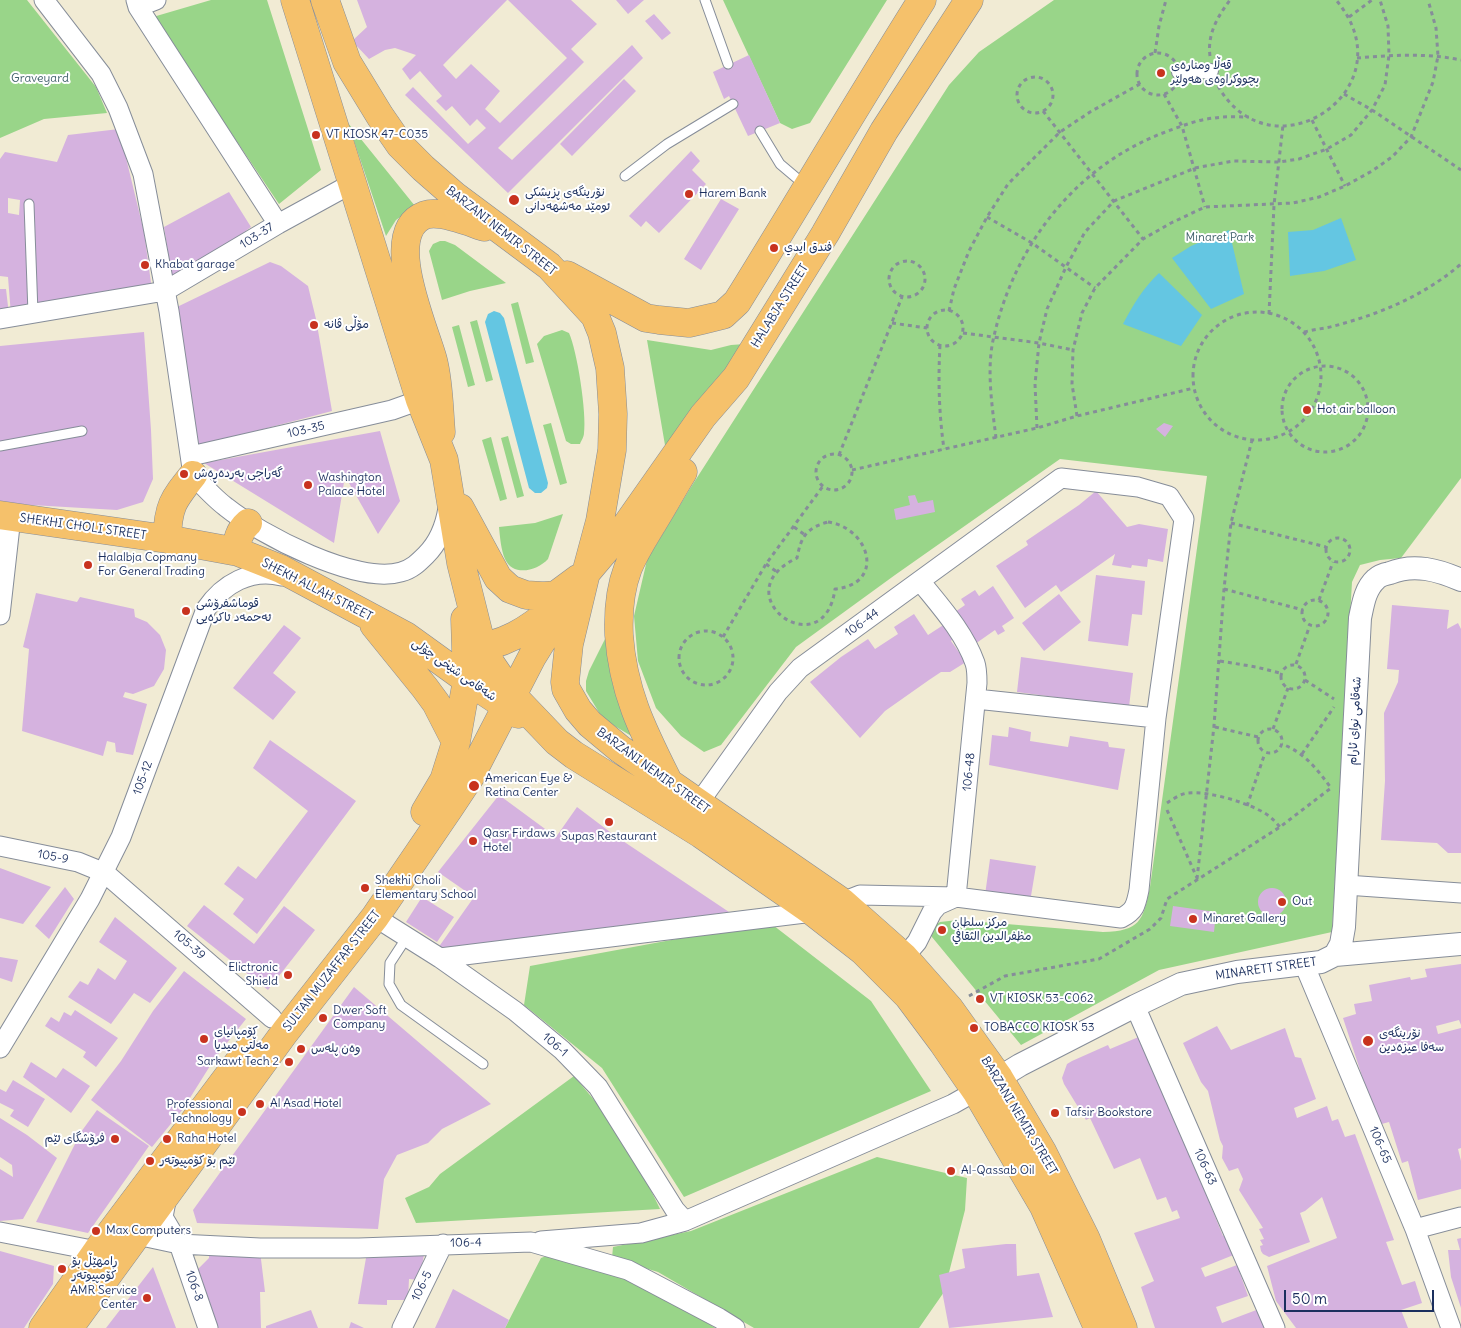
<!DOCTYPE html>
<html>
<head>
<meta charset="utf-8">
<style>
	body { margin:0 }
	#map { position:relative; width:1461px; height:1328px; overflow:hidden; background:#f1ebd4; font-family:Delius,sans-serif }
	canvas { display:block }
	.scale { position:absolute; left:1284px; top:1290px; width:150px; height:22px; box-sizing:border-box; border:2px solid #1b2f5e; border-top:0; padding-left:6px; font-size:15px; line-height:18px; white-space:nowrap; color:#1b2f5e; -webkit-text-stroke:4px #fff; paint-order:stroke }
</style>
</head>
<body>
<div id="map">
<canvas width="1461" height="1328"></canvas>
<div class="scale">50 m</div>
</div>
<script>
const context = document.querySelector('canvas').getContext('2d');
context.lineJoin = 'round';
function fillPath(path, color) { context.fillStyle = color; context.fill(path, 'evenodd'); }
function strokePath(path, color, width, dash) { context.strokeStyle = color; context.lineWidth = width; context.lineCap = dash ? 'butt' : 'round'; context.setLineDash(dash || []); context.stroke(path); }
function drawText(font, color, halo, rows, align = 'center') {
  context.font = font + ' Delius,"Playpen Sans Arabic",sans-serif'; context.lineWidth = 4; context.setLineDash([]); context.textBaseline = 'middle'; context.strokeStyle = halo; context.fillStyle = color; for (const [text, x, y, turn = 0] of rows) {
    context.save(); context.translate(x, y); context.rotate((+turn || 0) * Math.PI / 180); context.textAlign = isNaN(turn) ? turn : align; if (halo) context.strokeText(text, 0, 0); context.fillText(text, 0, 0); context.restore();
  }
}
fillPath(new Path2D(`
	M0 0H27L96 87 107 113 44 119 0 138Z
	M211 0H267L321 170 279 204 153 17Z
	M723 0H887L810 123 792 129 780 123Z
	M1054 0H1461V478L1401 558 1380 560 1360 565 1352 582 1332 932 1159 970 1021 1045 927 931 940 922 958 920 1103 932C1140 931 1143 921 1150 887L1207 476 1060 459 895 575 796 647 721 745 704 752 681 736 656 708 638 661 634 616 647 560 691 487 949 85 979 52Z
	M348 123 415 206 396 220 386 236Z
	M440 241H445L455 245 506 283 470 291 442 300 429 251 433 244Z
	M518 302 534 362 526 364 511 304Z
	M477 320 493 380 486 382 470 322Z
	M459 325 475 385 468 387 452 327Z
	M562 330 569 333C577 350 587 414 584 433 584 437 581 441 580 444H571L566 441 537 344 544 336Z
	M647 340 711 350 731 345 745 344 666 451Z
	M551 423 567 483 560 485 543 425Z
	M508 436 524 496 517 498 501 438Z
	M491 437 507 499 500 501 482 440Z
	M563 514 548 559C537 571 513 577 505 559 501 550 500 537 499 527L535 523Z
	M608 633 633 737 603 719 586 691V681L589 671Z
	M769 922 871 1001 931 1091 684 1197 602 1068 524 1005 530 966Z
	M574 1076 625 1137 660 1209 416 1223 405 1198 429 1187 440 1174Z
	M877 1157 967 1178 965 1210 944 1292 919 1328H754L658 1272 612 1258 613 1247 691 1231Z
	M549 1255C594 1269 642 1282 683 1306 694 1313 704 1321 715 1328H505L541 1258Z`), '#99d589');
fillPath(new Path2D(`
	M1341 218 1356 260 1324 271 1290 276 1288 232 1313 230Z
	M1229 230 1244 294 1211 309 1172 258 1191 246Z
	M1159 273 1202 315 1181 346 1123 324C1133 305 1143 288 1159 273Z
	M494 311 500 313 504 318 548 483 547 488 541 493H535L529 488 485 322 488 314Z`), '#64c6e2');
fillPath(new Path2D(`
	M357 0H507L443 65 456 79 471 64 500 91 485 109 500 123 567 58 508 0H571L597 24 571 49 584 62 498 148 512 160 632 45 643 58 508 193 405 95 413 87 468 144 486 128 477 119 470 126 452 106 446 111 436 101 442 96 420 71 410 80 402 69 416 55 395 48 385 50 369 59 352 41 367 27Z
	M616 0H644L628 14Z
	M654 14 671 33 662 40 645 21Z
	M749 55 780 123 748 136 729 96 724 99 713 72Z
	M624 79 636 91 572 156 560 144Z
	M119 129 144 232 152 290 11 315 8 277 0 276V159L5 152 57 162 68 135ZM8 198 20 200 19 215 8 213Z
	M691 151 700 161 692 170 706 184 659 233 646 221 641 227 629 216Z
	M229 192 251 227 209 259 172 278 164 227Z
	M721 199 739 209 701 270 684 259Z
	M270 262 281 266 308 286 316 319 332 411 199 446 177 307Z
	M0 289H6L9 315 0 316Z
	M144 332 151 430 153 479 143 502 117 510 14 504 0 501V346Z
	M1164 423 1173 426 1165 437 1156 429Z
	M380 431 400 501 378 534 345 476 334 543 204 463Z
	M1096 491 1127 527 1139 524 1168 529 1163 562 1148 559 1147 567 1132 565 1131 568 1112 565 1115 554 1061 592 1056 585 1025 608 996 566 1028 545 1026 541 1079 505Z
	M915 495 918 503 933 500 935 512 896 520 894 509 910 505 908 496Z
	M1096 575 1145 581 1142 615 1132 614 1128 646 1088 641Z
	M993 586 1014 618 1002 626 1005 631 998 635 995 630 975 644 955 612 965 605 961 599 975 590 979 596Z
	M36 593 77 602 80 597 134 609 135 617 147 622 160 635 166 650 164 669 154 686 133 694 125 692 123 697 147 704 133 755 116 752 115 743 107 741 103 756 22 731 29 649 23 647Z
	M1059 594 1081 622 1044 651 1022 623Z
	M1392 605 1449 610 1447 629 1458 623 1461 629V853H1448L1437 843 1381 840 1385 781 1384 713 1398 682 1399 670 1387 669Z
	M914 614 928 635 948 622 956 634 951 641 966 662 950 672H941L929 680 885 711 860 738 810 682 841 657 868 639 875 649 898 634 894 627Z
	M284 625 301 638 273 673 296 692 273 720 233 688Z
	M1021 657 1133 673 1129 707 1017 692Z
	M1009 727 1031 732 1030 741 1068 747 1070 736 1108 742 1109 747 1125 749 1118 790 989 765 992 735 1008 737Z
	M270 740 356 801 257 934 233 914 244 899 224 884 238 866 256 879 308 811 253 768Z
	M499 795 556 837 577 807 614 835 729 912 483 945 438 948 474 897 438 872Z
	M990 859 1036 866 1030 902 985 895Z
	M0 868 51 887 23 924 0 918Z
	M65 887 74 899 49 939 35 926Z
	M1258 902a14 14 0 1 1 28 0a14 14 0 1 1-28 0Z
	M422 897 454 917 437 942 406 922Z
	M204 905 254 944 284 906 315 930 268 990 187 926Z
	M1173 906 1216 912 1214 932 1170 926Z
	M115 917 177 968 150 1003 134 993 111 1024 68 997 80 981 88 985 98 968 115 980 127 961 99 942Z
	M0 957 18 960 12 982 0 978Z
	M1461 964V1025L1459 1020 1436 1026 1438 1034 1461 1028V1148L1458 1149 1461 1161V1189L1418 1200 1408 1161 1402 1163 1389 1122 1378 1125 1343 1018 1356 1014 1354 1004 1372 1001 1369 985 1410 977 1411 980 1427 977 1425 969Z
	M184 971 246 1019 215 1058 183 1109 152 1147 91 1100 121 1061 153 1011Z
	M354 987 491 1104 442 1129 428 1143 397 1155 384 1179 378 1229 197 1223 193 1210Z
	M75 1010 118 1038 96 1067 83 1057 86 1052 45 1026 51 1017 59 1022 64 1012 71 1016Z
	M1217 1026 1231 1050 1285 1028 1295 1057 1301 1058 1316 1099 1294 1108 1297 1118 1327 1106 1332 1121 1338 1119 1345 1137 1355 1134 1394 1240 1386 1242 1402 1285 1415 1281 1422 1303 1401 1310 1408 1328H1296L1276 1301 1267 1266 1337 1238 1322 1197 1305 1211 1300 1213 1310 1242 1269 1257 1263 1254 1261 1251 1260 1246 1263 1245 1260 1240 1264 1239 1259 1229 1263 1228 1239 1190 1243 1179 1238 1168 1229 1171 1222 1158 1223 1146 1220 1140 1208 1091 1201 1082 1183 1043Z
	M1141 1036 1223 1236 1228 1234 1236 1254 1201 1268 1205 1277 1237 1265 1248 1296 1216 1307 1222 1323 1259 1309 1266 1328H1155L1141 1287 1154 1281 1134 1233 1180 1218 1177 1210 1172 1212 1166 1197 1157 1200 1140 1158 1114 1169 1090 1118 1086 1120 1064 1084 1062 1078 1067 1064 1072 1061 1108 1045 1110 1049Z
	M31 1062 56 1078 63 1068 90 1086 71 1113 23 1077Z
	M13 1080 45 1099 28 1127 10 1116 14 1110 0 1103V1089L6 1092Z
	M97 1110 149 1146 88 1233 36 1222 81 1132Z
	M0 1118 27 1135 57 1158 23 1219 0 1221V1169L13 1177 12 1165 0 1157Z
	M1461 1238V1308L1451 1277 1448 1250H1460L1457 1239Z
	M1006 1244H1016L1017 1276 1039 1273 1053 1317 949 1328 939 1275 965 1268 962 1249Z
	M0 1251 54 1266 53 1284 24 1328H0Z
	M209 1251H260L265 1292H260L261 1328H214L194 1273 209 1258Z
	M424 1255 419 1280 409 1279 408 1300H387V1305L358 1304 366 1258Z
	M153 1267 176 1328H106Z
	M453 1289 509 1320 505 1328H435Z
	M311 1310 318 1328H266V1326Z
	M351 1322 364 1328H349Z`), '#d5b2df');
const service = new Path2D(`
	M705 0 728 64
	M760 131 780 164 806 186
	M625 176 667 144 733 104
	M29 204 33 313
	M0 446 82 431
	M407 937 390 963 389 984 401 1005 483 1064`);
const pedestrian = new Path2D(`
	M1179 72 1211 71`);
const minor = new Path2D(`
	M44 0 101 74 118 108 143 174 169 311 193 475C204 487 214 498 226 507 261 535 357 585 401 572 412 569 418 563 426 555 439 542 445 527 448 508
	M136 0 138 7 278 224
	M138 7 156 0
	M0 319 165 291 278 224 351 184
	M191 456 392 410 420 400
	M0 615 11 517
	M976 699 1156 718
	M698 804 778 692 800 668 1061 478 1138 487 1169 496 1184 519 1156 718 1139 890C1136 905 1135 911 1121 918L956 897 860 895 842 902
	M0 846 78 862 105 873 272 1018
	M1346 885 1461 893
	M375 917 440 958 515 1011 562 1050 598 1087 675 1210 685 1221
	M904 957 917 942 932 912 938 905 956 897 977 683C977 676 977 669 975 663 964 632 940 606 920 581
	M440 958 813 912
	M1304 964 1415 1229 1451 1328
	M1135 1006 1275 1328
	M0 1048 90 899 121 837 206 609C223 584 251 568 282 576
	M167 1196 163 1217 179 1244 208 1328
	M1415 1229 1461 1217
	M0 1232 97 1251
	M137 1235 179 1244 260 1248H359L531 1242 628 1270 719 1318 735 1328
	M541 1241 641 1233 685 1221 953 1104 976 1091
	M402 1328 443 1244`);
const tertiary = new Path2D(`
	M1335 955 1341 944 1344 927 1360 618C1363 604 1365 589 1376 579 1379 576 1385 574 1390 573 1414 563 1438 570 1461 580
	M984 1087 1020 1065 1135 1006 1181 984 1237 972 1321 962 1335 955 1461 944`);
const primary = new Path2D(`
	M295 0 420 400 444 460 461 563 479 635 491 664 512 695 557 742 574 755 701 834 813 912 863 951 908 996 943 1043 976 1091 1044 1207 1098 1328
	M325 0 347 62 380 116 400 145 423 168 455 196 549 266 595 316 602 333 610 368 613 414 612 450 600 521 586 573 569 644 565 682 566 689 578 710 590 724 620 749 842 902 904 957 949 1008 999 1078 1042 1151 1086 1239 1123 1328
	M567 275 646 318 659 320 689 323 702 320 723 315 737 302C799 202 859 100 922 0
	M441 432C439 408 439 383 433 360 425 329 380 232 425 215 441 210 469 222 484 227
	M460 508 498 578 510 589 526 595 544 596 556 595 579 578
	M0 515 167 539 238 552 281 569 406 636 467 680 518 714
	M167 539C168 506 173 500 193 475
	M238 552C235 542 240 530 248 523
	M374 625 425 688 436 703 456 742
	M466 648C502 648 530 629 556 606
	M668 781C643 731 623 692 619 635 618 612 620 589 628 568 635 551 645 536 654 521 664 505 673 488 683 472
	M425 812 444 780 456 742 467 680 465 619
	M43 1328 97 1251 247 1051
	M69 1328 285 1032 375 917 450 807 470 777 532 657 573 591 586 573 625 527 703 416 736 378 825 234 884 131 969 0`);
strokePath(service, '#868d99', 11);
strokePath(pedestrian, '#868d99', 16);
strokePath(minor, '#868d99', 21);
strokePath(tertiary, '#868d99', 24);
strokePath(primary, '#868d99', 29);
strokePath(new Path2D(`
	M1349 17 1372 0
	M1155 53 1159 26 1166 0
	M1137 74a21 21 0 1 1 42 0a21 21 0 1 1-42 0Z
	M1210 56C1207 34 1218 16 1230 0
	M1357 58C1392 55 1427 53 1461 60
	M1017 95a18 18 0 1 1 36 0a18 18 0 1 1-36 0Z
	M1218 86C1272 181 1411 88 1336 0
	M1164 94 1182 126 1205 207
	M1344 94 1372 110 1461 170
	M1043 111 1143 239
	M1312 120 1345 186
	M987 217 1032 243 1095 288
	M889 279a18 18 0 1 1 36 0a18 18 0 1 1-36 0Z
	M927 328a18 18 0 1 1 36 0a18 18 0 1 1-36 0Z
	M949 311 954 289 969 251 987 217 1008 184 1060 132 1090 112 1140 84
	M1193 376a64 64 0 1 1 128 0a64 64 0 1 1-128 0Z
	M1269 314 1274 205 1283 125
	M892 323 927 328
	M1304 332C1316 329 1329 328 1341 324 1385 312 1426 294 1461 264
	M963 333 1039 343 1073 350
	M940 345C938 381 939 414 944 449
	M1282 409a43 43 0 1 1 86 0a43 43 0 1 1-86 0Z
	M1077 416 1072 384 1073 350 1082 313 1095 288 1143 239 1171 223 1205 207 1293 203 1319 197 1345 186 1372 171 1392 157 1411 137 1433 82 1438 56 1436 28 1428 0
	M1037 428 1035 384 1039 343 1047 309 1066 267 1085 232 1114 201 1195 168 1233 161 1279 162 1299 159 1327 149 1351 135 1372 110 1385 85 1389 55 1388 26 1380 0
	M996 438C992 405 986 368 994 336 1015 244 1077 164 1168 131 1182 126 1199 119 1215 118 1226 116 1238 117 1249 117
	M816 472a18 18 0 1 1 36 0a18 18 0 1 1-36 0Z
	M839 455 902 297
	M852 470 1037 428 1077 416 1194 388
	M828 522C870 528 886 584 835 589 824 669 720 594 797 558 801 537 806 528 828 522Z
	M1231 523 1326 547
	M794 527 805 535
	M1326 550a12 12 0 1 1 24 0a12 12 0 1 1-24 0Z
	M766 564 777 572
	M1224 589 1303 610
	M1319 600 1333 562
	M1302 613a13 13 0 1 1 26 0a13 13 0 1 1-26 0Z
	M679 658a27 27 0 1 1 54 0a27 27 0 1 1-54 0Z
	M723 637 766 564 823 486
	M1220 661 1256 667 1280 673
	M1296 664 1310 625
	M1281 677a12 12 0 1 1 24 0a12 12 0 1 1-24 0Z
	M1305 680 1334 699
	M1215 727 1258 737
	M1258 741a12 12 0 1 1 24 0a12 12 0 1 1-24 0Z
	M1273 729 1288 688
	M1302 754 1334 707
	M1167 803C1173 799 1180 794 1188 793 1208 791 1241 801 1259 810 1268 814 1274 820 1280 827
	M1247 806 1265 753
	M1167 810 1197 878
	M1197 879 1214 726 1224 589 1231 523 1252 440
	M969 996 1005 976 1099 959 1150 929 1161 918 1167 899 1280 827 1331 788C1317 769 1305 753 1282 744`), '#868d99', 3, [4, 4]);
strokePath(service, '#fff', 9);
strokePath(pedestrian, '#fff', 14);
strokePath(minor, '#fff', 19);
strokePath(tertiary, '#fff', 22);
strokePath(primary, '#f5c16b', 28);
for (const [x, y, r, color] of [
	[1161,73,5,"#c8321e"],
	[316,135,5,"#c8321e"],
	[689,194,5,"#c8321e"],
	[514,200,6,"#c8321e"],
	[774,248,5,"#c8321e"],
	[145,265,5,"#c8321e"],
	[314,325,5,"#c8321e"],
	[1307,410,5,"#c8321e"],
	[184,474,5,"#c8321e"],
	[308,485,5,"#c8321e"],
	[88,565,5,"#c8321e"],
	[186,611,5,"#c8321e"],
	[474,786,6,"#c8321e"],
	[609,822,5,"#c8321e"],
	[473,841,5,"#c8321e"],
	[365,888,5,"#c8321e"],
	[1282,902,5,"#c8321e"],
	[1193,919,5,"#c8321e"],
	[942,930,5,"#c8321e"],
	[288,975,5,"#c8321e"],
	[980,999,5,"#c8321e"],
	[323,1018,5,"#c8321e"],
	[974,1028,5,"#c8321e"],
	[204,1039,5,"#c8321e"],
	[1368,1041,6,"#c8321e"],
	[301,1049,5,"#c8321e"],
	[289,1062,5,"#c8321e"],
	[260,1104,5,"#c8321e"],
	[242,1112,5,"#c8321e"],
	[1055,1113,5,"#c8321e"],
	[115,1139,5,"#c8321e"],
	[167,1139,5,"#c8321e"],
	[150,1161,5,"#c8321e"],
	[951,1171,5,"#c8321e"],
	[96,1231,5,"#c8321e"],
	[62,1269,5,"#c8321e"],
	[147,1298,5,"#c8321e"]
]) { const dot = new Path2D(); dot.arc(x, y, r, 0, 2 * Math.PI); context.fillStyle = color; context.fill(dot); strokePath(dot, '#fff', 2); }
drawText('12px', '#1b2f5e', '#fff', [
	["قەڵا ومنارەی",1171,66],
	["بچووکراوەی هەولێر",1171,80],
	["VT KIOSK 47-C035",326,135],
	["نۆرینگەی پزیشکی",525,193],
	["ئومێد مەشهەدانی",525,207],
	["Harem Bank",699,194],
	["فندق ايدي",784,248],
	["Khabat garage",155,265],
	["مۆڵی ڤانە",324,325],
	["Hot air balloon",1317,410],
	["گەراجی بەردەڕەش",194,474],
	["Washington",318,478],
	["Palace Hotel",318,492],
	["Halalbja Copmany",98,558],
	["For General Trading",98,572],
	["قوماشفرۆشی",196,604],
	["ئەحمەد ئاکرەیی",196,618],
	["American Eye &",485,779],
	["Retina Center",485,793],
	["Qasr Firdaws",483,834],
	["Hotel",483,848],
	["Supas Restaurant",609,837,"center"],
	["Shekhi Choli",375,881],
	["Elementary School",375,895],
	["Out",1292,902],
	["Minaret Gallery",1203,919],
	["مركز سلطان",952,923],
	["مظفرالدين الثقافي",952,937],
	["Elictronic",278,968,"right"],
	["Shield",278,982,"right"],
	["VT KIOSK 53-C062",990,999],
	["Dwer Soft",333,1011],
	["Company",333,1025],
	["TOBACCO KIOSK 53",984,1028],
	["کۆمپانیای",214,1032],
	["مەڵتی میدیا",214,1046],
	["نۆرینگەی",1379,1034],
	["سەفا عیزەدین",1379,1048],
	["وەن پلەس",311,1049],
	["Sarkawt Tech 2",279,1062,"right"],
	["Al Asad Hotel",270,1104],
	["Professional",232,1105,"right"],
	["Technology",232,1119,"right"],
	["Tafsir Bookstore",1065,1113],
	["فرۆشگای ئێم",105,1139,"right"],
	["Raha Hotel",177,1139],
	["ئێم بۆ کۆمپیوتەر",160,1161],
	["Al-Qassab Oil",961,1171],
	["Max Computers",106,1231],
	["ڕامهێڵ بۆ",72,1262],
	["کۆمپیوتەر",72,1276],
	["AMR Service",137,1291,"right"],
	["Center",137,1305,"right"]
], 'left');
drawText('12px', '#41616b', '#fff', [
	["Graveyard",40,79],
	["Minaret Park",1220,238]
]);
drawText('12px', '#1b2f5e', '#fff', [
	["BARZANI NEMIR STREET",501,231,38],
	["103-37",257,236,-32],
	["HALABJA STREET",780,306,-58],
	["103-35",306,430,-13],
	["SHEKHI CHOLI STREET",83,527,8],
	["SHEKH ALLAH STREET",317,590,27],
	["106-44",862,623,-36],
	["شەقامی شێخی چۆلی",454,670,35],
	["شەقامی نوای ئارام",1355,721,-87],
	["BARZANI NEMIR STREET",653,771,36],
	["106-48",969,772,-84],
	["105-12",143,778,-70],
	["105-9",53,857,11],
	["105-39",189,945,41],
	["MINARETT STREET",1266,969,-8],
	["SULTAN MUZAFFAR STREET",332,971,-52],
	["106-1",555,1045,41],
	["BARZANI NEMIR STREET",1019,1116,59],
	["106-65",1380,1145,67],
	["106-63",1205,1167,66],
	["106-4",466,1243,-1],
	["106-8",194,1286,70],
	["106-5",422,1286,-64]
]);
</script>
</body>
</html>
